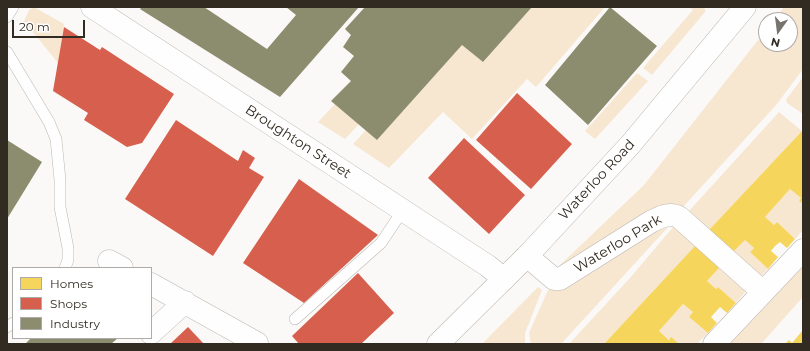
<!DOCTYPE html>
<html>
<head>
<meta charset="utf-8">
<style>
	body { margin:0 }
	#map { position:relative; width:810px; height:351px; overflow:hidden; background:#fbf9f7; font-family:Montserrat,sans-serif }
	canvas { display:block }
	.frame { position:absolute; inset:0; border:8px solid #322b22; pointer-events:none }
	.legend { position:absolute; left:12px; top:267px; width:140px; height:72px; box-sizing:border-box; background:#fff; border:1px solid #adaaa7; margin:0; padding:5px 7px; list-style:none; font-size:12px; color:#322b22 }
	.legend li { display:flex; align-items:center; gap:8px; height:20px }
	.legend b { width:20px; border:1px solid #adaaa7 }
	.north { position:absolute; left:758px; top:12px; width:40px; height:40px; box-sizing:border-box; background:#fff; border:1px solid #adaaa7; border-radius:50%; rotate:194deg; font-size:11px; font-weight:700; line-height:16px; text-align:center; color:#322b22 }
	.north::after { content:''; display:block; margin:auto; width:14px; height:18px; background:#78736d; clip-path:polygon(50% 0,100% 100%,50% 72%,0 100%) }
	.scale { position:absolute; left:12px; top:20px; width:73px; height:18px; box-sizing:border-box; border:2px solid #322b22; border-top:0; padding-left:5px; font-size:12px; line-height:14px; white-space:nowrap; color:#322b22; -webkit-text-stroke:3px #fff; paint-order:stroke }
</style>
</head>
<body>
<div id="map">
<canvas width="810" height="351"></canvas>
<div class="frame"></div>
<ul class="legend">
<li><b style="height:11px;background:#f6d55c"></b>Homes</li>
<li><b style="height:11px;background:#d6604d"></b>Shops</li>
<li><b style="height:11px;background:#8c8c6e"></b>Industry</li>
</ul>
<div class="north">N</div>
<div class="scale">20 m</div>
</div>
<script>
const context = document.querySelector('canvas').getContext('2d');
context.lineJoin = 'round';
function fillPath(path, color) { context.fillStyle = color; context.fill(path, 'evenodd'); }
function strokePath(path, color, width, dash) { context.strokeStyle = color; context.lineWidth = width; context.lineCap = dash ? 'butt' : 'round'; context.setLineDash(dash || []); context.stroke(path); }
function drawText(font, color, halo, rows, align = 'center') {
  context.font = font + ' Montserrat,sans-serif'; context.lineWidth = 4; context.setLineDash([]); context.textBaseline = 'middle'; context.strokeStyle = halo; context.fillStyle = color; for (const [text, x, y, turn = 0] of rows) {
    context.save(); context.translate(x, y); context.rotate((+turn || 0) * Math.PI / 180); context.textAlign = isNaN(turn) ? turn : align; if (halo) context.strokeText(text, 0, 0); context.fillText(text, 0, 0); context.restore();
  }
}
fillPath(new Path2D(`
	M34 7 64 24 58 63 24 21 29 10Z
	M532 7H605L536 87 527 79 472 139 443 112 389 168 353 144 366 130 377 140 462 45 483 62Z
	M689 7H702L705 9V12L652 75 643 68 693 10Z
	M784 7H803V69L777 104 683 207C671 203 662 206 650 209L563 268 559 266 644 185 766 30V44H790V20H774Z
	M637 73 648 81 595 139 585 131Z
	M803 77V114L787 103 786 100Z
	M335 104 359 124 345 139 318 122Z
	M779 112 802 131 709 230 689 211Z
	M790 189 801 198 799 201 803 204V230L795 239 777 222 774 225 765 217Z
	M670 225 561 344H531L529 333 548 290 559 286 662 226Z
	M674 226 695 246 604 344H569L630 278Z
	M745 240 754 248 750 252 768 269 759 278 733 252Z
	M803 263V297L761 344H728Z
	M719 268 746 291 736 303 718 287 716 289 707 281Z
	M538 287 542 290 525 333V344H482Z
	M683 304 693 312 689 317 708 333 697 344C677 344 674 344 659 331Z`), '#f7e6d0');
fillPath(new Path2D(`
	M802 131 803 132V204L799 201 801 198 790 189 765 217 774 225 777 222 795 239 787 248 780 242 775 246 771 251 778 257 768 269 750 252 754 248 745 240 733 252 709 230Z
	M695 246 719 268 707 281 716 289 718 287 736 303 727 313 720 307 711 317 717 323 708 333 689 317 693 312 683 304 659 331 669 340 671 337 679 344H604Z
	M803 330V344H785L789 340 792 343Z`), '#f6d55c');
fillPath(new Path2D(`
	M64 27 100 50 102 47 174 94 142 143 127 147 84 120 88 113 53 91Z
	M517 93 572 144 531 189 476 140Z
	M176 120 238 161 243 150 255 158 249 168 264 177 213 256 125 199Z
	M464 138 525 195 489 234 428 178Z
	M299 179 378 235 304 303 243 263Z
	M358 273 394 313 361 344H299L292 336Z
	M188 327 204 344H170Z`), '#d6604d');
fillPath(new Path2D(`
	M142 7H204L267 49 296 15 286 7H359L280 97 140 9Z
	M365 7H532L483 62 462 45 377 140 331 101 351 81 341 72 354 56 343 47 351 35 345 29Z
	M610 7 657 46 588 125 545 85Z
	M7 140 42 162 7 219Z
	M31 338H118L111 344H25Z`), '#8c8c6e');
const lane = new Path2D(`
	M7 17 13 7
	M7 52 49 122 56 139 60 180V207L68 248V260L65 268
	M295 319 381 243 403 210
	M7 327 13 323`);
const street = new Path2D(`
	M92 7 488 266 504 279
	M527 256 554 279H560L652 221C661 217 670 212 679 217L763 292
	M109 261 122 268
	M151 284 257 343
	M151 333 185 302
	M714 344 803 250`);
const secondary = new Path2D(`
	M438 344 527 256 630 145 745 7`);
strokePath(lane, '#bab6b1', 12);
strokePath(street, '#bab6b1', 23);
strokePath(secondary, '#bab6b1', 23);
strokePath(lane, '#fefefe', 11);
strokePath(street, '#fefefe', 22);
strokePath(secondary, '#fefefe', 22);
drawText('14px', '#322b22', '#fff', [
	["Broughton Street",298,142,33],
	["Waterloo Road",597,180,-47],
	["Waterloo Park",618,244,-31]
]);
</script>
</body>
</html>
